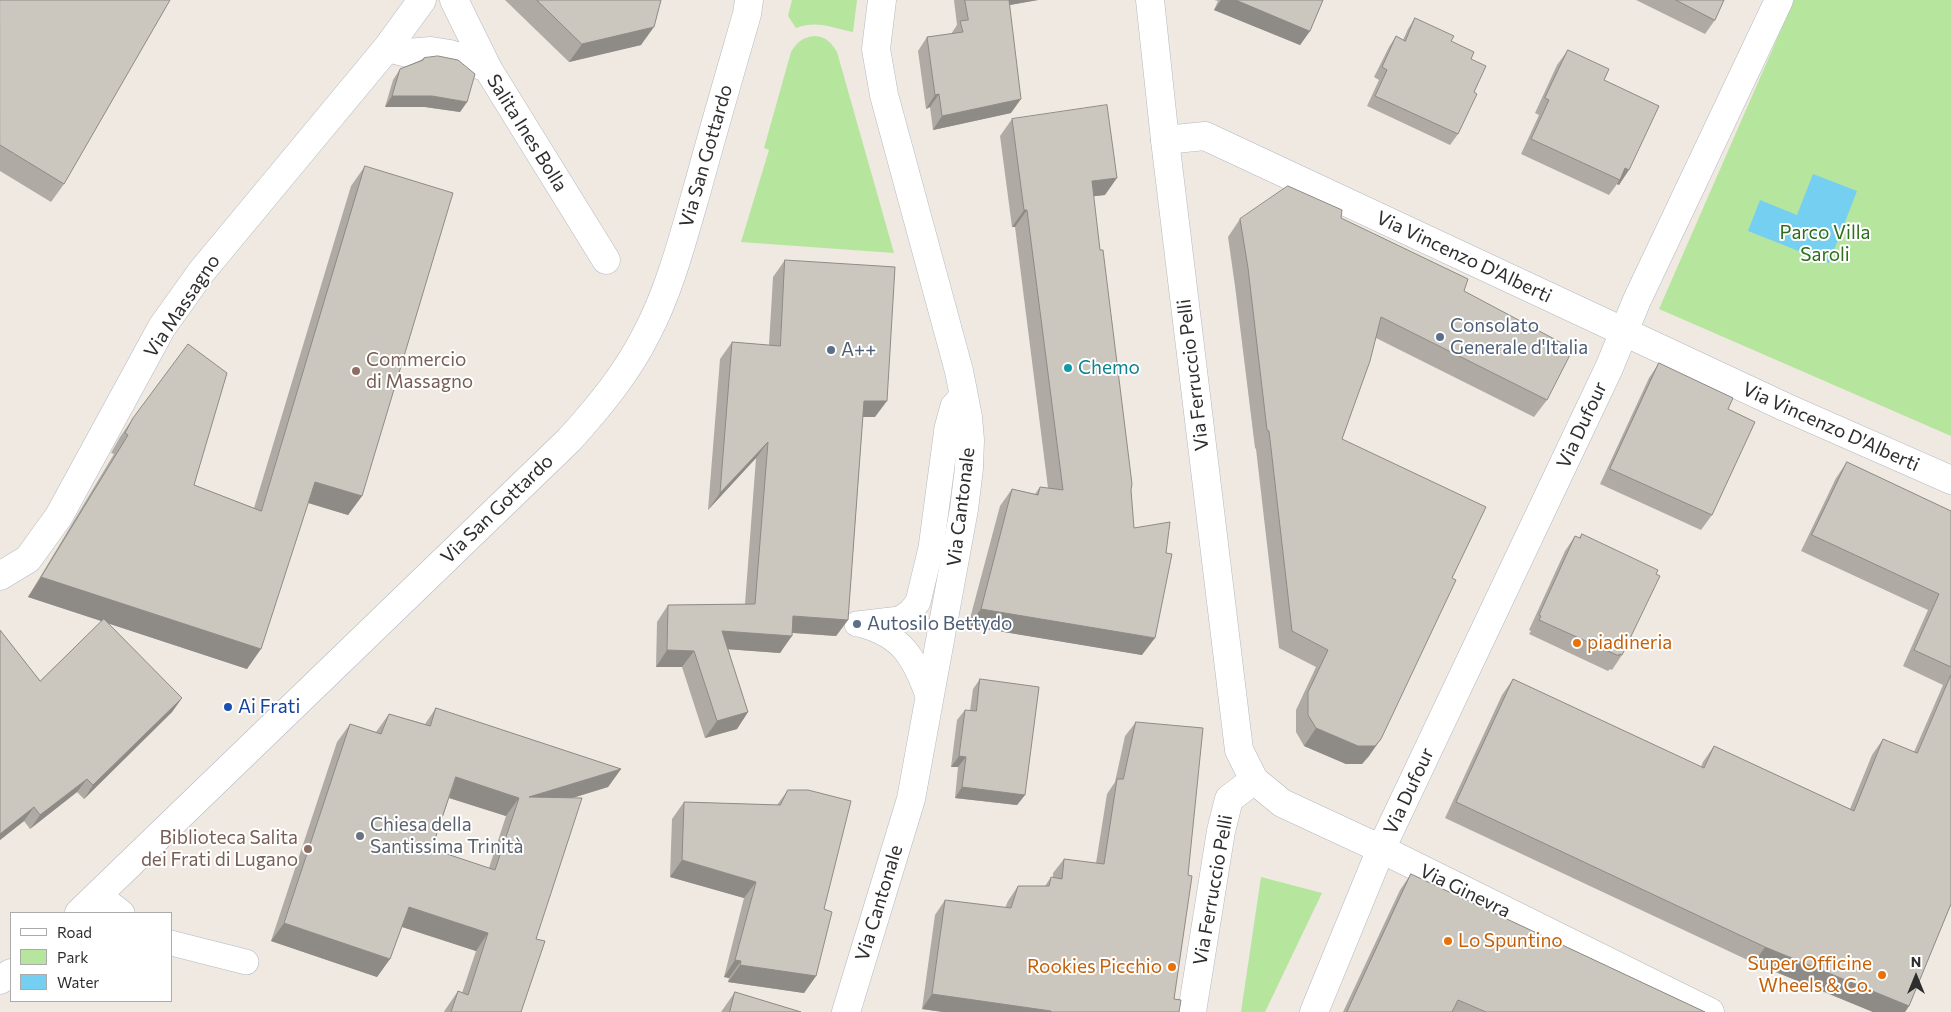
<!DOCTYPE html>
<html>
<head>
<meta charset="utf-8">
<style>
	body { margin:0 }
	#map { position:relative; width:1951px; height:1012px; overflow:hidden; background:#efe9e1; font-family:Commissioner,sans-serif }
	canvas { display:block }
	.legend { position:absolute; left:10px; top:912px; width:162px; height:90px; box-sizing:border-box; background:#fff; border:1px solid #ababab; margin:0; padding:6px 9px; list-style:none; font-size:15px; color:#2e2e2e }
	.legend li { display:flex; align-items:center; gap:10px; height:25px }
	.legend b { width:25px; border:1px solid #ababab }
	.north { position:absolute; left:1891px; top:952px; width:50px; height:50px; -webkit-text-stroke:4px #fff; paint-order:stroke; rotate:0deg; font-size:14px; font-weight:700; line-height:20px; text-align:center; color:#2e2e2e }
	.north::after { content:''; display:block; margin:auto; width:18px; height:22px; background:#2e2e2e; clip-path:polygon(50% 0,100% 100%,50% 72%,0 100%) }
</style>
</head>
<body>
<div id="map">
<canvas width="1951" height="1012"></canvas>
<ul class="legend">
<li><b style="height:6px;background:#fff"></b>Road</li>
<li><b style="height:14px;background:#b6e59e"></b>Park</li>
<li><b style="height:14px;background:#75cff0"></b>Water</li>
</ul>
<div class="north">N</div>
</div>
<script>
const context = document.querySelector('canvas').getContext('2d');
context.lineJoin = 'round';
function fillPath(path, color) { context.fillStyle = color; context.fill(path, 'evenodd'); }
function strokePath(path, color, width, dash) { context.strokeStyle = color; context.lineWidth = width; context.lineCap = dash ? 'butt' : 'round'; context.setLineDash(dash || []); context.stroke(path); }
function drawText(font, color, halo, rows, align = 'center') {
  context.font = font + ' Commissioner,sans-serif'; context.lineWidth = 4; context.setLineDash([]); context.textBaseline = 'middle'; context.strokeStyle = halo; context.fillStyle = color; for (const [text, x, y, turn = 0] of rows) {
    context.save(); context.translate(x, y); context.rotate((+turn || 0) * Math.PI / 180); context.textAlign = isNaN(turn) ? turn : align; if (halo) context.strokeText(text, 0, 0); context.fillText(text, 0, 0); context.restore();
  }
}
fillPath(new Path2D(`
	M792 0H857L853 32C830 28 819 20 796 28L788 16Z
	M1794 0H1951V436L1659 309Z
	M815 36C826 37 831 42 837 52L894 253 741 242 769 150 764 148 791 52C797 42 803 37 815 36Z
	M1261 877 1322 893 1265 1012H1241Z`), '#b6e59e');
fillPath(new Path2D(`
	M1813 174 1857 191 1829 263 1748 231 1760 200 1797 215Z`), '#75cff0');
const service = new Path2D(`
	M857 624 900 619 910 612 918 602 931 548 947 428 953 406 964 394
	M862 625C904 636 915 660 929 698
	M98 894 122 913
	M171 943 246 962`);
const minor = new Path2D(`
	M454 0 488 69
	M387 48 407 53 431 51 450 54 472 61 488 69 606 260
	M1165 140 1205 136 1785 407 1951 480
	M0 576 28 559 59 516 162 327 202 271 387 48 422 0
	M1192 1012 1221 831 1229 799 1254 780
	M1314 1012 1381 849 1609 368 1637 300 1779 0`);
const secondary = new Path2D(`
	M1150 0 1165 140 1239 750 1254 780 1282 803 1381 849 1710 1012
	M79 913 569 440C599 407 627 373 647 333 670 289 683 238 697 190 713 131 730 73 747 14L749 0
	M0 980 11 973
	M846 1012 911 799 964 509 969 468 970 440 968 417 959 371 884 95 876 49 882 0`);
strokePath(service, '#b4b7c1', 26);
strokePath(minor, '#b4b7c1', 29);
strokePath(secondary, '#b4b7c1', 29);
strokePath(service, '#fff', 25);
strokePath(minor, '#fff', 28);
strokePath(secondary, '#fff', 28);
fillPath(new Path2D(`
	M0 0 64 184 51 202 0 171Z
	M505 0H661L641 45 569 62Z
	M954 0H1038L1009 5 1011 113 933 130 930 107 926 109 918 51 927 37 951 34 957 25Z
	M1214 0H1323L1310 31 1300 45 1214 10 1218 1Z
	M1636 0H1724L1715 20 1705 34Z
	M1415 18 1451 41 1471 59 1474 92 1458 134 1450 145 1367 106 1379 80 1374 77 1389 47 1396 36 1403 40 1408 29Z
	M1568 50 1604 80 1659 106 1619 185 1617 184 1609 195 1521 154 1539 115 1535 113 1557 65Z
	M424 58 467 102 460 112 425 107H385L393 80 400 69 421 60Z
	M1012 119 1105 195 1093 196 1131 490 1142 655 968 626 1000 506 1012 489 1035 494 1040 487 1048 488 1015 227H1012L1000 136Z
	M365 166 362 496 348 515 308 503 247 669 107 623 182 698 172 712 84 799 77 792 30 829 24 821 0 840V630L40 681 102 621 28 597 114 454 111 453 120 437 133 418 194 485 254 508 351 186Z
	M1341 218 1464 291 1547 400 1534 417 1376 338 1342 439 1452 578 1369 756 1362 764H1346L1304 746 1296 732V710L1316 667 1279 648 1256 449 1255 448 1235 286 1228 237 1240 219Z
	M785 260 875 417H863L848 620 836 636 792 633 780 653 728 649 748 712 737 729 705 738 682 667H656L657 622 668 605 745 604 756 458 708 510 720 359 732 342 769 345 773 277Z
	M1659 363 1712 515 1701 530 1600 484 1649 378Z
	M1847 462 1951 511V904L1909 1006 1905 1012H1873L1754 963 1445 818 1502 695 1513 679 1701 767 1703 762 1714 746 1850 809 1872 755 1883 739 1914 752 1943 685 1903 666 1928 610 1801 551 1836 478Z
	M1582 534 1622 655 1612 670 1610 669 1608 671 1529 634 1531 631 1529 630 1565 551 1575 536 1579 538Z
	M980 679 1025 795 1017 805 955 798 958 767H951L957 720 965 710 970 711 973 689Z
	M436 708 621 769 608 787 572 798 536 939 521 1012H444L445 1010 458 991 462 993 476 951 402 927 390 959 377 977 271 941 337 742 350 724 376 732 389 714 425 724ZM449 798 506 816 489 868 432 849Z
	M1136 722 1174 999 1179 1012H943L922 1009 935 915 945 900 1005 908 1008 901 1018 886H1045L1051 877 1053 878V873L1064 859 1096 863 1107 794 1115 782 1125 736Z
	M788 790 824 909 816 976 804 993 728 982 729 978 724 977 744 898 670 877 672 819 684 802 777 805Z
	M1411 874 1705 1012H1343L1400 890Z
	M735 992 801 1012H721Z`), '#afaba4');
fillPath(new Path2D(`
	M1003 0H1038L999 7Z
	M1221 0H1236L1310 31 1300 45 1214 10Z
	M654 27 641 45 569 62 582 44Z
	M939 94 930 107 926 109 935 95Z
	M392 96H432L467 102 460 112 425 107H385Z
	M1021 99 1011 113 933 130 942 116Z
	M1625 168 1629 170 1619 185 1617 184Z
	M1117 178 1105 195 1079 198 1092 181Z
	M1024 210H1027L1015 227H1012Z
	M864 401H887L875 417H852Z
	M768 442 756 458 708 510 720 493Z
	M315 482 362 496 348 515 302 501Z
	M41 577 261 649 247 669 28 597Z
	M981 609 1155 638 1142 655 968 626Z
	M793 616 848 620 836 636 782 632Z
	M722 631 792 636 780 653 710 648Z
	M667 650 694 651 682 667H656Z
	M182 698 172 712 84 799 93 785Z
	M748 712 737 729 705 738 717 721Z
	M1316 728 1381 739 1369 756 1362 764H1346L1304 746Z
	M959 756 966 757 958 767H951Z
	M621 769 608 787 517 815 529 797Z
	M456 777 519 798 506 816 443 796Z
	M87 779 77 792 30 829 40 815Z
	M962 787 1025 795 1017 805 955 798Z
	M34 807 24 821 0 840V834Z
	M682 860 756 882 744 898 670 877Z
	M409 907 488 933 476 951 396 925Z
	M284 923 390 959 377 977 271 941Z
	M1765 947 1909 1006 1905 1012H1873L1754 963Z
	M735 960 741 961 729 978 724 977Z
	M740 965 816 976 804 993 728 982Z
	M932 994 1051 1011V1012H943L922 1009Z`), '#8e8b86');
const building = new Path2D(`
	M0 0H170L64 184 0 145Z
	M537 0H661L654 27 582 44Z
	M965 0H1009L1021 99 942 116 939 94 935 95 927 37 963 32 960 21 968 20Z
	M1236 0H1323L1310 31Z
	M1676 0H1724L1715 20Z
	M1415 18 1454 36 1451 41 1474 52 1471 59 1486 66 1474 92 1477 94 1458 134 1375 96 1387 70 1382 67 1396 36 1405 41Z
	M1568 50 1609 69 1604 80 1659 106 1629 170 1625 168 1620 180 1531 139 1549 100 1545 98Z
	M438 56 458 60 475 74 467 102 432 96H392L400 69 423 60 424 58Z
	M1107 105 1117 178 1092 181 1100 250H1103L1132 484 1131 490 1134 528 1170 522 1166 553 1172 554 1155 638 981 609 1012 489 1038 495 1040 487 1063 490 1027 210H1024L1012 119Z
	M365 166 453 193 362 496 315 482 261 649 41 577 128 435 125 433 133 418 188 344 227 373 194 485 261 511Z
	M1288 186 1342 210 1341 218 1468 279 1464 291 1573 349 1547 400 1381 317 1370 361 1342 439 1486 507 1452 578 1456 580 1381 739 1375 746H1358L1316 728 1308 715V692L1328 650 1292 631 1269 431 1267 430 1248 268 1240 219Z
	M785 260 895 267 887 401H864L848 620 793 616 792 636 722 631 748 712 717 721 694 651 667 650 668 605 755 604 768 442 720 493 732 342 780 346Z
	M1659 363 1733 398 1728 409 1755 422 1712 515 1610 469Z
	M1847 462 1951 511V667L1914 650 1939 594 1812 535Z
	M1582 534 1658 570 1656 574 1660 576 1622 655 1619 654V656L1539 620 1541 616 1539 615 1575 536 1580 538Z
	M104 619 182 698 93 785 87 779 40 815 34 807 0 834V630L40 681Z
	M1951 675V904L1909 1006 1765 947 1456 802 1513 679 1704 768 1714 746 1854 811 1883 739 1917 753Z
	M980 679 1039 687 1025 795 962 787 966 757 959 756 965 710 976 711Z
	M436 708 621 769 529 797 582 798 536 939 545 941 521 1012H451L458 991 468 995 488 933 409 907 390 959 284 923 350 724 381 734 389 714 430 726ZM456 777 519 798 495 870 432 849Z
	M1136 722 1203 728 1188 875 1192 876 1174 999 1181 1000 1179 1012H1051V1011L932 994 945 900 1011 908 1018 886H1049L1051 877 1062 879 1064 859 1104 864 1117 779H1123Z
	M788 790H808L851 801 824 909 832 912 816 976 740 965 741 961 735 960 756 882 682 860 684 802 780 805Z
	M1411 874 1705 1012H1486L1458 1000 1452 1012H1347Z
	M735 992 801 1012H730Z`);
fillPath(building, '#cbc7bf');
strokePath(building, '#8e8b86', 1);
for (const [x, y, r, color] of [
	[1440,337,5,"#5c6f8a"],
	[831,350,5,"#5c6f8a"],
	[1068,368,5,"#0f9aa8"],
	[356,371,5,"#8d6e63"],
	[857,624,5,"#5c6f8a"],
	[1577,643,5,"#e8710a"],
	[228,707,5,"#1a4fb4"],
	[360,836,5,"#6b7280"],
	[308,849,5,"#8d6e63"],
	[1448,941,5,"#e8710a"],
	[1172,967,5,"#e8710a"],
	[1882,975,5,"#e8710a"]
]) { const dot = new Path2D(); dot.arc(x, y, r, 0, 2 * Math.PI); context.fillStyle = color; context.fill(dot); strokePath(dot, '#fff', 2); }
drawText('19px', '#2e2e2e', '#fff', [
	["Salita Ines Bolla",527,133,58],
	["Via San Gottardo",706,156,-74],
	["Via Vincenzo D'Alberti",1464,257,25],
	["Via Massagno",182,306,-56],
	["Via Ferruccio Pelli",1193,375,-97],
	["Via Dufour",1582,425,-65],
	["Via Vincenzo D'Alberti",1831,427,24],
	["Via Cantonale",961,507,-83],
	["Via San Gottardo",497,509,-44],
	["Via Dufour",1409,791,-65],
	["Via Ferruccio Pelli",1213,890,-80],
	["Via Ginevra",1465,891,26],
	["Via Cantonale",879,903,-73]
]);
drawText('19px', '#2c6e1b', '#fff', [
	["Parco Villa",1825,233],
	["Saroli",1825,255]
]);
drawText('19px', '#4e5e75', '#fff', [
	["Consolato",1450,326],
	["Generale d'Italia",1450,348],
	["A++",841,350],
	["Autosilo Bettydo",867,624]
], 'left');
drawText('19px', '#785e54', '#fff', [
	["Commercio",366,360],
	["di Massagno",366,382],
	["Biblioteca Salita",298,838,"right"],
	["dei Frati di Lugano",298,860,"right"]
], 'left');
drawText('19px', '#0d838f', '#fff', [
	["Chemo",1078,368]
], 'left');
drawText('19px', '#c56008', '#fff', [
	["piadineria",1587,643],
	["Lo Spuntino",1458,941],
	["Super Officine",1872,964,"right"],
	["Wheels & Co.",1872,986,"right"],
	["Rookies Picchio",1162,967,"right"]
], 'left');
drawText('19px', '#164399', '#fff', [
	["Ai Frati",238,707]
], 'left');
drawText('19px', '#5b616d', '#fff', [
	["Chiesa della",370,825],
	["Santissima Trinità",370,847]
], 'left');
</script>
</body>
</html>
